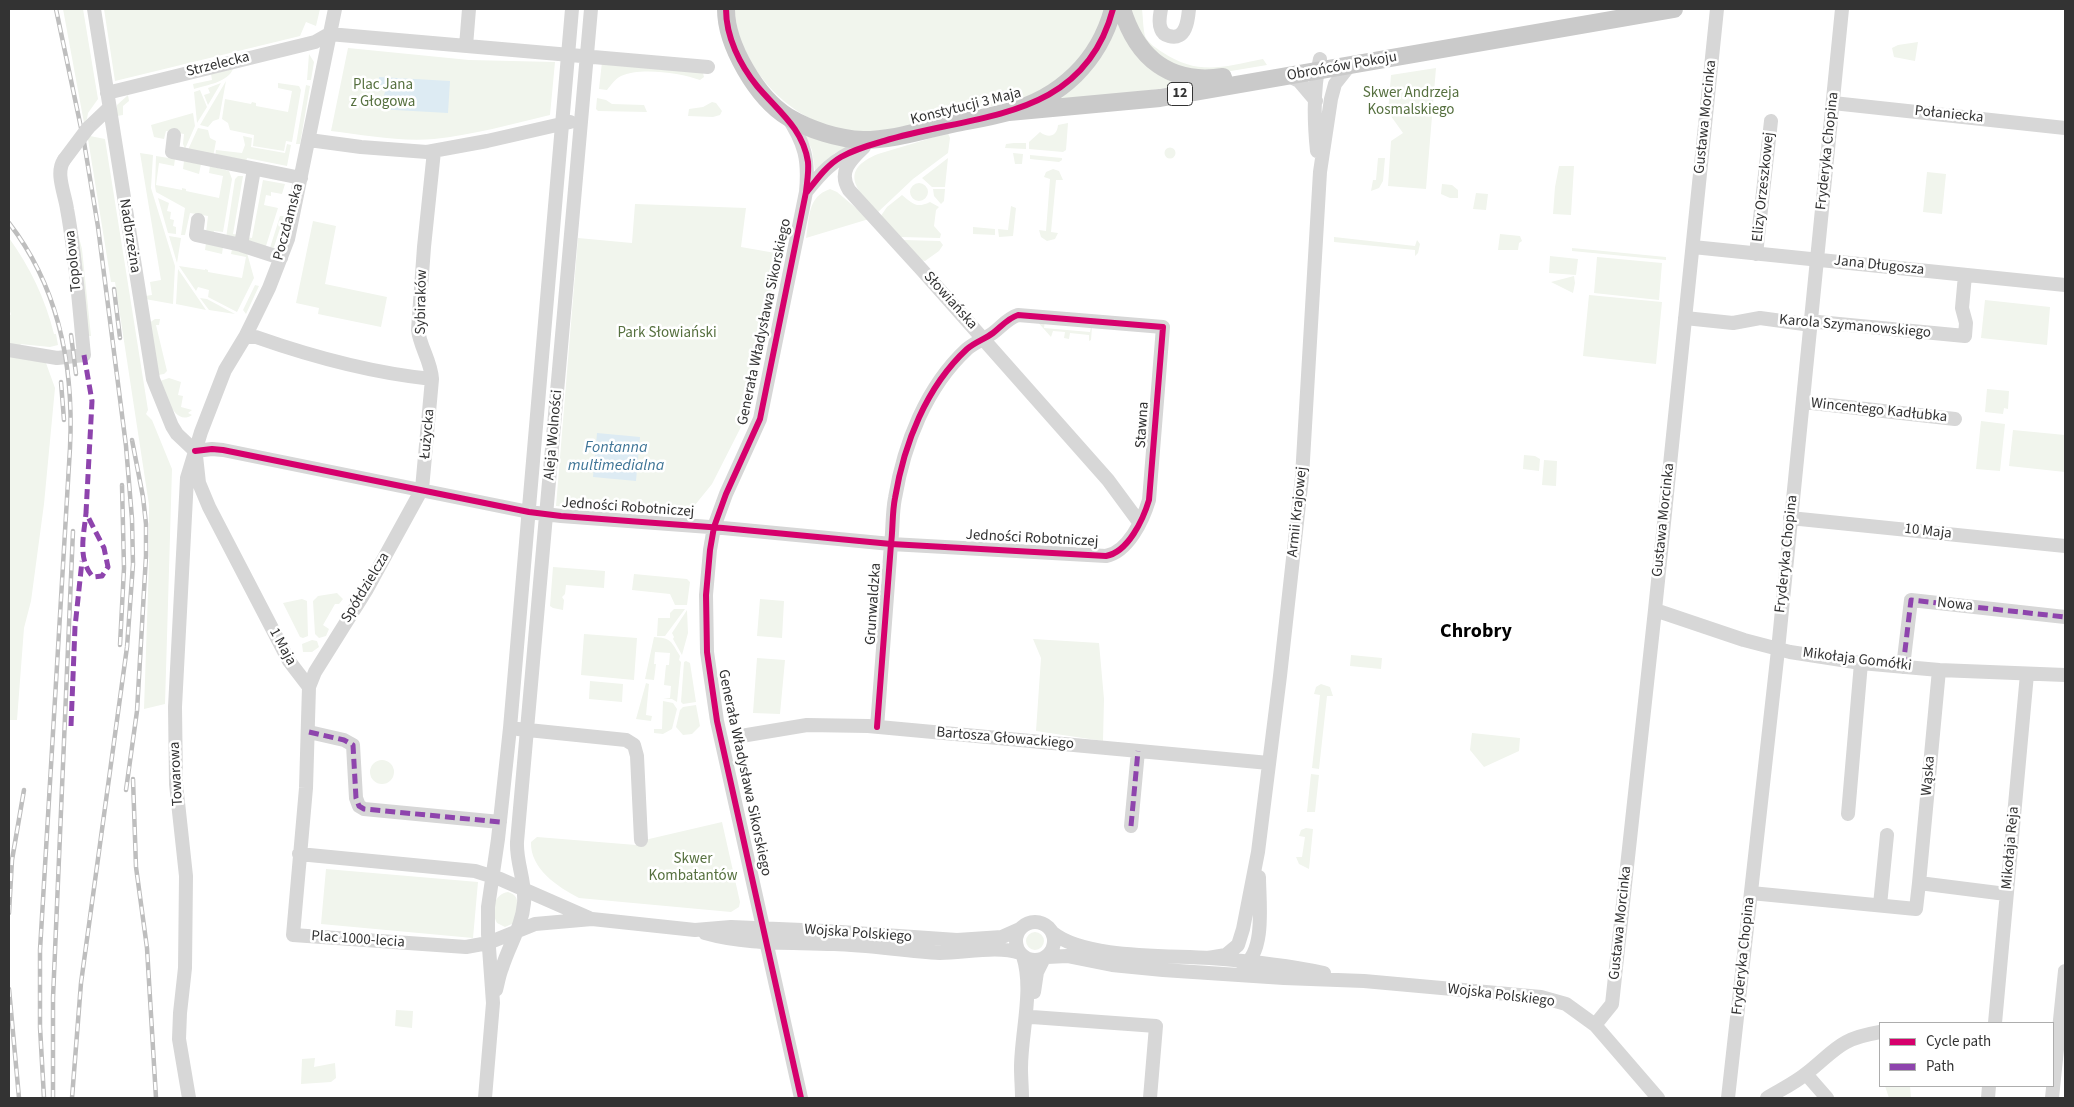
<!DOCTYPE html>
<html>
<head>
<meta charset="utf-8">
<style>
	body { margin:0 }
	#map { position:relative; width:2074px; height:1107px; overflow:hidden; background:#fff; font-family:"Source Sans 3",sans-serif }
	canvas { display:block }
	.frame { position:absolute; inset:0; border:10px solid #333; pointer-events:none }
	.legend { position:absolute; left:1879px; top:1022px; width:175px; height:65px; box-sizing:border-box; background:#fff; border:1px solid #adadad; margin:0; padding:6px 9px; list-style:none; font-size:15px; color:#333 }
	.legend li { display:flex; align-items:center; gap:10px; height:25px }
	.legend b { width:25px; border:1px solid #adadad }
</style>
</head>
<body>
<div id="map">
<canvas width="2074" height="1107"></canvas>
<div class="frame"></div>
<ul class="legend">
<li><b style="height:6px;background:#d6006c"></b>Cycle path</li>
<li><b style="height:6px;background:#8e44ad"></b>Path</li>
</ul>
</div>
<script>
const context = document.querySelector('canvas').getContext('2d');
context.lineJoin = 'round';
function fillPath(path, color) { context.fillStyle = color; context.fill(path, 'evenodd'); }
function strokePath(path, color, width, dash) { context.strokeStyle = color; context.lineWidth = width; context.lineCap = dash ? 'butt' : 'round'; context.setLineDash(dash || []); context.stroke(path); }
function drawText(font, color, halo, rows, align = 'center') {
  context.font = font + ' "Source Sans 3",sans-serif'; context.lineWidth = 5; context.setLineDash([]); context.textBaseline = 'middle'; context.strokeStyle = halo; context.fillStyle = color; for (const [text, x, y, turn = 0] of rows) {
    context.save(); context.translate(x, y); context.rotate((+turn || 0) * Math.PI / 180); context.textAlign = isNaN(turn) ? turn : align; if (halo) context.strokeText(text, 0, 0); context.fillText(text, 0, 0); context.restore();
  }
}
fillPath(new Path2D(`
	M63 9H83L98 99 88 113 87 119 84 123Z
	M104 9H320L316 26 306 22 300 36 115 81Z
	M734 9H1106C1105 18 1098 28 1093 36 1085 53 1074 69 1059 81 1036 100 981 108 951 114 919 122 884 135 851 131 800 126 754 82 739 35 736 27 736 17 734 9Z
	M1130 9H1142C1143 17 1143 28 1145 36 1148 43 1156 48 1162 52 1198 76 1223 67 1263 59L1267 65 1219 73H1188L1145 47Z
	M1117 17 1123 31 1198 84 1051 103Z
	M1918 42 1915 61 1894 57 1892 48 1898 45Z
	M348 48 469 60 555 62 550 115C512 124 473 135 434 139 400 142 364 135 331 131Z
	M309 54 314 62 311 80H307Z
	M602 62 703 73 704 77 700 80C681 73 640 67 621 76 615 79 611 85 607 90L599 89Z
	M1436 68 1426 189 1388 186 1391 141 1403 133 1388 112 1391 75Z
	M233 69C228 82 207 85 194 89L193 84 212 80 211 74Z
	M226 81 219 119 213 121 208 127 200 125Z
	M221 83 208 105 204 95 210 93 208 88Z
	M278 83 299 86 301 90 292 142 286 141 284 151 253 146 254 135 230 130 228 123 222 119 225 99 251 104 252 102 256 103V106L288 112 292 91 278 88Z
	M306 85 310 86 300 144H296Z
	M200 90 207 107 197 123 194 92Z
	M128 95 129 101 123 106V115L117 116V105Z
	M597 98 606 100 612 104 644 105 647 112 598 111 596 109Z
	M712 102 716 103 722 111 720 115 713 117 688 116 689 109 703 107Z
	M193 113 195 126 185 149 183 144 184 134 166 131 164 139 154 137 151 125Z
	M1068 123 1066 150 1063 152 1029 149V142L1040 132C1049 139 1057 136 1058 125Z
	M198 128 208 130 210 138 216 141 213 157 187 152Z
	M948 133 950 138 948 153 913 179 877 213C858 191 837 171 878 154Z
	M805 135 847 147 835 153 815 171 812 150Z
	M90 136 105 139 148 410 146 414 152 420 172 469 165 704 144 709 149 562V505L115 282H111L88 139Z
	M243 136 252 138 251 147 285 153 287 144 291 145 287 166 247 158 246 163 215 158 216 150 242 153 245 145Z
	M1014 143H1026V149L1005 148 1006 144Z
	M1164.5 153a5.5 5.5 0 1 1 11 0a5.5 5.5 0 1 1-11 0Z
	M140 153 153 155 151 188 175 266 173 304 145 299V296L152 295 150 282 161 280Z
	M1013 153 1023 154 1022 164H1015Z
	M1030 155 1062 158V160L1059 162 1030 159Z
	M156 156 175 159 174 166 159 163 156 185 182 190V188L186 189V191L219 198 223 176 209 173 210 166 229 171 232 179 223 232 214 231 213 236 206 233 208 216 190 213 185 235H181L185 208 156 192 155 186Z
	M948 158 945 187H932L922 178Z
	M1378 158H1385L1383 181 1379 188 1371 191 1373 180H1376Z
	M184 161 201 164 199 174 183 169Z
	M1559 166H1574L1571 215 1553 214 1555 187Z
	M1053 169 1059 171 1063 180H1056L1051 232 1058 233 1055 239 1047 241 1041 237 1039 230 1046 231 1050 179 1044 177 1046 172Z
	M1927 172 1946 174 1942 214 1923 212Z
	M238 176H243L233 234 239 235 238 241 226 238 235 179Z
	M263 180 285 184 282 194 271 192V196L266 195 264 205 278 208 265 249 251 241 250 245 246 237 252 238Z
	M910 192a9 9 0 1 1 18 0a9 9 0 1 1-18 0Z
	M1442 184 1452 185 1458 190V198H1450L1441 194Z
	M830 189 837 192 869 219 806 238C810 217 807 197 830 189Z
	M933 189H945L944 201 941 204 934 196Z
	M1476 193 1488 194 1486 210 1473 209Z
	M902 195C912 203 916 209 930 202L939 207 936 210 934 226 941 234 940 238 900 237 880 217 887 207Z
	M158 198 169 203 167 211 171 212 170 219 174 220 173 226 176 227V234L168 233Z
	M635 204 746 208 741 247 781 254 752 394 743 423 712 484 695 505 681 513 616 511 556 506 578 238 632 243Z
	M1011 206 1016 208 1013 236 999 237 998 229 1008 230Z
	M280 216H284L273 250 269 251Z
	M74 219 82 249 91 336H87Z
	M313 221 336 226 325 284 387 297 381 327 318 314 319 308 296 303Z
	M973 227 995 229V235L973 234Z
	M1500 234 1520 236 1522 241 1519 243 1518 250H1498Z
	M169 236 181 238 177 263Z
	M1334 237 1415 246 1417 240 1420 244 1418 253 1415 256V250L1334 242Z
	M9 238C30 267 45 298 54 334H56L58 345 50 347 20 344 46 363 55 388 44 504 31 601 24 628 17 720H9V314L11 315 9 308Z
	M903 240 940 241 943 245 939 251 925 261 921 260Z
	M206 243 223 247 222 254 205 250Z
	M1572 248 1666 257V260L1572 251Z
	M232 249 247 253 254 278 237 312 208 297 209 290 198 287 196 291 179 266 205 270V269L208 270V272L242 278 246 257 231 254Z
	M1550 256 1578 259 1576 275 1549 273Z
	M1597 257 1662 263 1659 300 1594 293Z
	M178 269 206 310 176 304Z
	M1574 276 1575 283 1573 293 1551 282Z
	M255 285 259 286 246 314 243 310Z
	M1589 295 1662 302 1656 364 1583 356Z
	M200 298 207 299 235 314 209 310Z
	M1985 300 2050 307 2047 345 1981 338Z
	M155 319H160L159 325H156L167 371 164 374 158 375 149 323Z
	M1035 319 1045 320 1044 328 1090 332 1091 327H1092L1091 340 1089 341V335L1070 333 1069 339 1064 338 1065 332 1053 331 1051 337Z
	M169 378 181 382 178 395 183 396 181 407 192 410 188 413 192 415C174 427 165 393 160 381Z
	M1987 389 2009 391 2008 409 2004 408 2003 414 1985 412Z
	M1981 421 2005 424 2000 471 1976 469Z
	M2013 430 2065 435V472L2009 466Z
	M1524 455 1535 456 1540 459 1539 471 1523 469Z
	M1544 460 1557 461 1556 486 1542 485Z
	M553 567 605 571 604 588 566 585 565 594 562 597 564 600 563 610 553 608 550 606Z
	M634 574 687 579 690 582 687 605H675L670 594 632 590Z
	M337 593 343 599 339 604H335L323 625 329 629 326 636 319 638 315 634 313 601 318 596Z
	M302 599 307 601 308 636 303 638 300 637 283 603Z
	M760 599 784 601 782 638 757 636Z
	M674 609H685L665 636H657L658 618H670V613Z
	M687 610 688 633 682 655 673 639 674 637 672 633Z
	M584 634 637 638 634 680 581 675Z
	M654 637C671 638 671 641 680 656L679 660 681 662 677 702 672 699H663L670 698 671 686 664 685 666 665H669L670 653 655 652 654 664H656L654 680 645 679Z
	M1033 639 1099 643 1104 699 1103 741 1036 731 1041 658Z
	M312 640 317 641 319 647 312 652H303L302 644Z
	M1351 655 1382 658 1381 669 1350 666Z
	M757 658 785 660 780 714 753 713Z
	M686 661 690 663 696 702 683 704 681 702 684 662Z
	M590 681 623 684 622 702 589 699Z
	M646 683 649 684 646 715 652 716 651 721 636 719Z
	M1321 684 1330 687 1333 696H1327L1319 769 1312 768 1320 695 1314 694 1316 687Z
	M663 701 673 703 677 709 672 729 663 734 654 733V729H662Z
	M696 705 700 726 692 734 683 735 676 727 680 710 683 707Z
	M1472 733 1520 738 1519 751 1484 767 1470 750Z
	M370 772a12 12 0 1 1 24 0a12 12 0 1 1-24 0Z
	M1311 774 1319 775 1315 812H1307Z
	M722 822 740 902 739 907 731 912 579 898C558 887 530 869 531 842L537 837 636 845 649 839Z
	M1306 828 1313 829 1309 869 1299 864 1296 857H1302L1305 837 1299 836 1301 830Z
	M326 869 478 882 473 938 321 924Z
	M508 892C523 896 516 911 514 923L505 927 497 923C491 912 493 894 508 892Z
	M1026 941a9 9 0 1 1 18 0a9 9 0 1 1-18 0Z
	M396 1010 413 1011 412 1028 395 1026Z
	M315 1058 314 1067 335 1063 336 1078 331 1082 301 1084 302 1059Z
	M1885 1086H1910L1911 1098H1889Z`), '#f1f5ed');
fillPath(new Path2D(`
	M379 77 450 81 448 113 378 109V101L383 99 385 92 383 86 379 84Z
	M597 433 640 437 636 481 593 477Z`), '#ddebf3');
strokePath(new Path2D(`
	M94 9 153 379 172 426 177 434 195 451
	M1161 9C1160 15 1158 23 1161 29 1162 32 1165 35 1169 36 1186 41 1188 20 1189 9
	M329 34 708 67
	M466 46 469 9
	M1289 76 1299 81 1316 101
	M107 93 315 42 329 34
	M1833 103 2065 128
	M787 116C805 143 809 160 806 192L760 419 726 494 714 527 710 550 706 595 707 652 717 721 801 1098
	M88 128 109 108
	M174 135 172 152 301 178
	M309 140 361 147 427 152 487 141 570 122
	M864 147C850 160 838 172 849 190L922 270 1108 480 1139 522
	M434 151 424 247 418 330C420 347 431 361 432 379L422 489 367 589 315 672 309 687 306 788 293 935 466 947 488 943 535 924 592 919 695 930 731 927 826 931 957 940 1002 937 1020 929
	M1317 151C1314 122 1313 88 1320 59
	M806 192C821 173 834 159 856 150
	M198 220 196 235 241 245 281 258
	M241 245 254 169
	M1693 247 2065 285
	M1756 254 1771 121
	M1685 318 1733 323 1760 318 1804 324 1818 322 1965 336 1966 323 1962 308 1965 275
	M245 337H256C313 357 372 373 432 379
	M9 350 57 358 84 355C79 307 76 257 67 209 65 194 55 173 64 160
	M1803 402 1955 419
	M195 451 212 449 223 450 529 512 561 516 723 528 891 544 1106 556C1128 552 1143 520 1149 500L1163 327 1018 315C1008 318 1001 327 993 333 985 339 975 342 967 349 926 387 904 444 895 498 892 513 893 529 891 544L877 727
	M196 456 199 483 209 507 289 661 309 687
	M1790 518 2065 546
	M1655 610 1744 640 1790 652 1861 663 1939 670 2065 675
	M1903 667 1911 600 2065 617
	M518 729 626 740 634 745 637 756 641 840
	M309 732 344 740 353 745 356 798 359 806 364 809 500 822
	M741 736 807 725 868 726 1269 763
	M1848 814 1861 663
	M1131 826 1138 751
	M299 854 475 871 500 879 589 918
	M1919 883 1939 670
	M1751 893 1916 909 1919 883 2006 894
	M1880 905 1887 835
	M1016 941a19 19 0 1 1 38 0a19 19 0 1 1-38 0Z
	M705 933C747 945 790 942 834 944 869 945 905 951 940 953 964 953 998 945 1020 953
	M1053 933C1085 959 1169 955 1210 958 1249 961 1286 965 1324 973
	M1047 957 1067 956 1112 965 1163 970 1284 978 1364 981 1541 997 1566 1004 1595 1025 1658 1098
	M1208 958 1226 955 1238 945 1243 929 1258 852 1280 676 1302 477 1320 172 1331 99 1335 84 1350 65
	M1243 965C1266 953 1259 900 1259 877
	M496 990C498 983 499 975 502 968 509 945 522 927 524 903 526 882 516 863 517 842L591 9
	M1034 992 1037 972 1044 958
	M1032 1017 1156 1026 1150 1098
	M1995 1023 2027 674
	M1595 1025 1612 1004 1655 610 1717 9
	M1806 1074 1827 1098
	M189 1098 179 1039 180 1013 185 968 186 876 176 784 175 707 187 478 201 432 225 370 245 337 269 288 288 239 335 9
	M485 1098 493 1003 488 934V907L498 839 510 728 572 9
	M1022 1098C1022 1088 1021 1078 1021 1068 1021 1033 1034 990 1023 956
	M1728 1098 1778 650 1842 9
	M1767 1098C1780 1090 1795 1083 1807 1073 1837 1049 1839 1039 1880 1032
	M1988 1098 1989 1086
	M2052 1098 2065 971`), '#d7d7d7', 14);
strokePath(new Path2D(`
	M726 9C726 45 757 98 788 117 810 130 838 139 863 140 894 140 923 130 952 124 971 120 990 117 1008 112 1061 98 1099 61 1113 9
	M1122 9C1137 58 1170 85 1223 77
	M1009 112 1160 98 1674 9`), '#cacaca', 18);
const rail = new Path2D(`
	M56 9 84 142 98 227 126 446 132 519 133 564 127 647 81 983 72 1098
	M9 223C60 289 74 367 70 448L40 950V1027L44 1098
	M114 289 120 338
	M71 335 76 374
	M61 382 64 420
	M120 645 124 568 122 485
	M133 779 136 867 147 948 156 1098
	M126 790 137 711 146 556V524L143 497 132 440
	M9 913 12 860 24 790
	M9 989 19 1098
	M53 1098V998L73 531`);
strokePath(rail, '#bebebe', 4.5);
strokePath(rail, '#fff', 2.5, [8]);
strokePath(new Path2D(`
	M64 160 88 128`), '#d7d7d7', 14);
strokePath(new Path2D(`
	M84 355 92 401 86 513 104 548 108 567 102 576 93 577C77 559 84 535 86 513
	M1903 667 1911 600 2065 617
	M71 726 75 627 82 561
	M309 732 344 740 353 745 356 798 359 806 364 809 500 822
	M1131 826 1138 751`), '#8e44ad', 5, [10, 5]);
strokePath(new Path2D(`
	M726 9C726 37 740 65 757 86 777 110 803 128 808 162 809 172 807 182 806 192L760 419 726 494 714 527 710 550 706 595 707 652 717 721 801 1098
	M807 192C817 179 827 165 841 157 855 149 870 145 884 141 975 113 1083 122 1113 9
	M195 451 212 449 223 450 529 512 561 516 723 528 891 544 1106 556C1128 552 1143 520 1149 500L1163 327 1018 315C1008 318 1001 327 993 333 985 339 975 342 967 349 926 387 904 444 895 498 892 513 893 529 891 544L877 727`), '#d6006c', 6);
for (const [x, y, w] of [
	[1180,94,25]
]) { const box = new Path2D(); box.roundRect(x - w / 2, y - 11.5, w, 23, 4); context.fillStyle = '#fff'; context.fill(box); strokePath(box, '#333', 1); }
drawText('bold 14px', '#333', null, [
	["12",1180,94]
]);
drawText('15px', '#333', '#fff', [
	["Strzelecka",218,65,-14],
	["Obrońców Pokoju",1342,67,-10],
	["Konstytucji 3 Maja",966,107,-14],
	["Połaniecka",1949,115,6],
	["Gustawa Morcinka",1706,117,-84],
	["Fryderyka Chopina",1828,151,-84],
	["Elizy Orzeszkowej",1764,187,-84],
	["Poczdamska",289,222,-75],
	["Nadbrzeżna",129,236,81],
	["Topolowa",74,261,-96],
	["Jana Długosza",1879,266,6],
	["Słowiańska",950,301,48],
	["Sybiraków",422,302,-89],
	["Generała Władysława Sikorskiego",765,322,-78],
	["Karola Szymanowskiego",1855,327,5],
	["Wincentego Kadłubka",1879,411,6],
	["Stawna",1143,425,-86],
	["Łużycka",428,434,-85],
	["Aleja Wolności",554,435,-85],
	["Jedności Robotniczej",628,508,4],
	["Armii Krajowej",1298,512,-84],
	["Gustawa Morcinka",1664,520,-84],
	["10 Maja",1928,532,6],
	["Jedności Robotniczej",1032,539,3],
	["Fryderyka Chopina",1787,554,-84],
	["Spółdzielcza",366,588,-59],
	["Grunwaldzka",874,604,-86],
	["Nowa",1955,605,6],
	["1 Maja",282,647,61],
	["Mikołaja Gomółki",1857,660,7],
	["Bartosza Głowackiego",1005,739,5],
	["Generała Władysława Sikorskiego",744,773,78],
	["Towarowa",177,774,-93],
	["Wąska",1929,776,-85],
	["Mikołaja Reja",2011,848,-85],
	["Gustawa Morcinka",1621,923,-84],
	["Wojska Polskiego",858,934,4],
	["Plac 1000-lecia",358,940,4],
	["Fryderyka Chopina",1744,956,-84],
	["Wojska Polskiego",1501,996,7]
]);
drawText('15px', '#56703f', '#fff', [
	["Plac Jana",383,86],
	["z Głogowa",383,103],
	["Skwer Andrzeja",1411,94],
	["Kosmalskiego",1411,111],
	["Park Słowiański",667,334],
	["Skwer",693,860],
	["Kombatantów",693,877]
]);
drawText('italic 16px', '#3f7597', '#fff', [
	["Fontanna",616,448],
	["multimedialna",616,466]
]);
drawText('bold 20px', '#000', '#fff', [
	["Chrobry",1476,633]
]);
</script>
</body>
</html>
